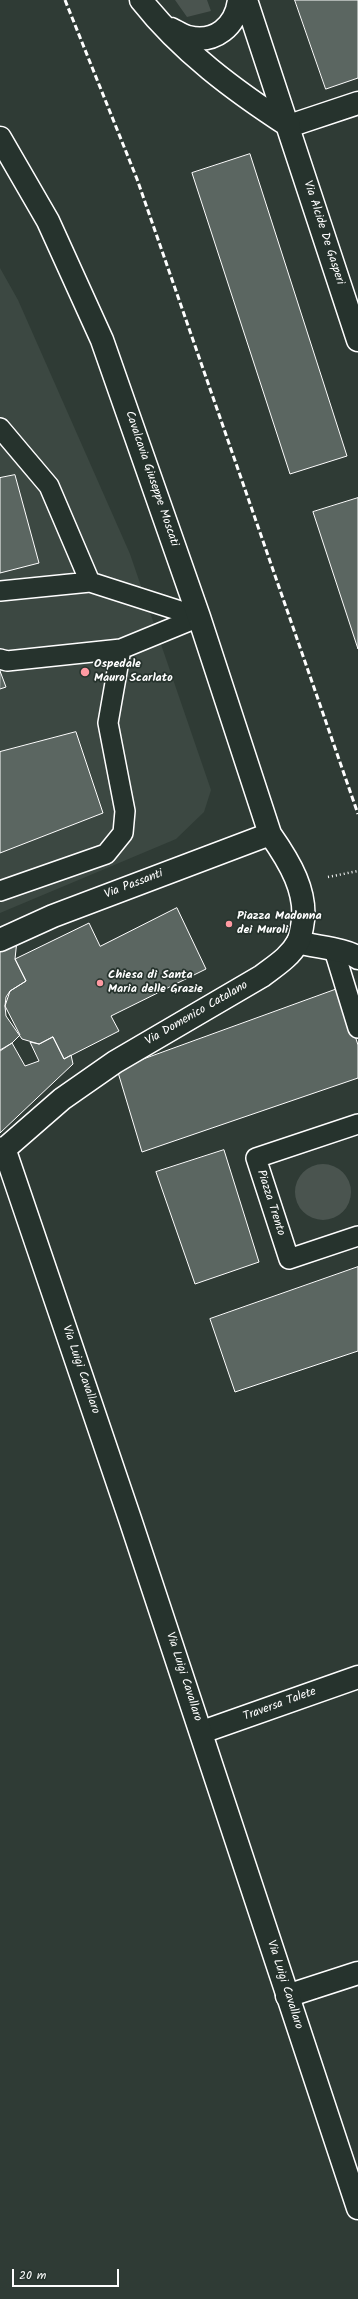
<!DOCTYPE html>
<html>
<head>
<meta charset="utf-8">
<style>
	body { margin:0 }
	#map { position:relative; width:358px; height:2299px; overflow:hidden; background:#2f3b35; font-family:Kalam,sans-serif }
	canvas { display:block }
	.scale { position:absolute; left:12px; top:2269px; width:107px; height:18px; box-sizing:border-box; border:2px solid #fff; border-top:0; padding-left:5px; font-size:12px; line-height:14px; white-space:nowrap; color:#fff; -webkit-text-stroke:3px #26332d; paint-order:stroke }
</style>
</head>
<body>
<div id="map">
<canvas width="358" height="2299"></canvas>
<div class="scale">20 m</div>
</div>
<script>
const context = document.querySelector('canvas').getContext('2d');
context.lineJoin = 'round';
function fillPath(path, color) { context.fillStyle = color; context.fill(path, 'evenodd'); }
function strokePath(path, color, width, dash) { context.strokeStyle = color; context.lineWidth = width; context.lineCap = dash ? 'butt' : 'round'; context.setLineDash(dash || []); context.stroke(path); }
function drawText(font, color, halo, rows, align = 'center') {
  context.font = font + ' Kalam,sans-serif'; context.lineWidth = 3.5; context.setLineDash([]); context.textBaseline = 'middle'; context.strokeStyle = halo; context.fillStyle = color; for (const [text, x, y, turn = 0] of rows) {
    context.save(); context.translate(x, y); context.rotate((+turn || 0) * Math.PI / 180); context.textAlign = isNaN(turn) ? turn : align; if (halo) context.strokeText(text, 0, 0); context.fillText(text, 0, 0); context.restore();
  }
}
fillPath(new Path2D(`
	M0 268 18 300 130 554 211 790 204 812 176 839 0 913Z`), '#3c4842');
fillPath(new Path2D(`
	M175 0H207L211 11 187 17Z
	M295 1192a28 28 0 1 1 56 0a28 28 0 1 1-56 0Z`), '#4a544f');
const building = new Path2D(`
	M295 0H358V78L326 89Z
	M250 154 347 456 290 474 192 173Z
	M15 475 39 563 0 573V478Z
	M358 498V649L313 512Z
	M0 671 6 687 0 689Z
	M76 732 103 813 0 853V752Z
	M177 908 206 969 111 1016 119 1031 64 1059 53 1037 39 1044 22 1039 6 1016 5 1006 6 997 10 991 26 981 15 959 89 923 100 946Z
	M17 940 15 959 26 981 10 991 5 1006 20 1035 12 1043 0 1050V948Z
	M340 988 358 1045V1078L142 1152 117 1069Z
	M53 1037 64 1059 71 1055 73 1064 0 1133V1051L12 1043 25 1066 39 1061 30 1042 39 1044Z
	M224 1150 259 1262 195 1284 156 1172Z
	M358 1267V1351L235 1392 210 1319Z`);
fillPath(building, '#5b6661');
strokePath(building, '#fff', 1);
const service = new Path2D(`
	M0 428 49 486 90 582
	M0 591 90 582 199 617 121 649 7 661 0 659
	M0 891 106 854 123 833 125 811 108 723 121 649
	M334 950 358 1028
	M358 1124 256 1158 289 1259 358 1236`);
const minor = new Path2D(`
	M289 126 358 103
	M298 942C315 947 347 949 358 958
	M202 1732 358 1677
	M287 1996 358 1973`);
const tertiary = new Path2D(`
	M0 138 48 221 102 340 199 617 270 834C289 861 309 893 302 927 301 932 300 938 298 942 290 957 275 966 262 976L115 1062 62 1099 0 1153
	M0 940 53 916 270 834
	M4 1148 130 1519 358 2208`);
const primary = new Path2D(`
	M141 0C181 51 235 91 289 126
	M246 0 358 340
	M171 29C177 32 183 36 188 37 215 44 236 26 239 0`);
strokePath(service, '#fff', 22);
strokePath(minor, '#fff', 25);
strokePath(tertiary, '#fff', 25);
strokePath(primary, '#fff', 25);
strokePath(new Path2D(`
	M328 877 358 871`), '#fff', 2.5, [1, 3]);
strokePath(service, '#26332d', 19);
strokePath(minor, '#26332d', 22);
strokePath(tertiary, '#26332d', 22);
strokePath(primary, '#26332d', 22);
strokePath(new Path2D(`
	M65 0 137 179 358 814`), '#fff', 3, [6, 3]);
for (const [x, y, r, color] of [
	[85,672,5,"#ff9aa2"],
	[229,924,4,"#ff9aa2"],
	[100,983,4,"#ff9aa2"]
]) { const dot = new Path2D(); dot.arc(x, y, r, 0, 2 * Math.PI); context.fillStyle = color; context.fill(dot); strokePath(dot, '#26332d', 1.5); }
drawText('12px', '#fff', '#26332d', [
	["Via Alcide De Gasperi",323,233,72],
	["Cavalcavia Giuseppe Moscati",151,479,71],
	["Via Passanti",134,885,-21],
	["Via Domenico Catalano",197,1014,-30],
	["Piazza Trento",270,1203,72],
	["Via Luigi Cavallaro",80,1370,71],
	["Via Luigi Cavallaro",183,1677,72],
	["Traversa Talete",280,1705,-20],
	["Via Luigi Cavallaro",284,1985,72]
]);
drawText('bold 12px', '#fff', '#26332d', [
	["Ospedale",94,665],
	["Mauro Scarlato",94,679],
	["Piazza Madonna",237,917],
	["dei Muroli",237,931],
	["Chiesa di Santa",108,976],
	["Maria delle Grazie",108,990]
], 'left');
</script>
</body>
</html>
